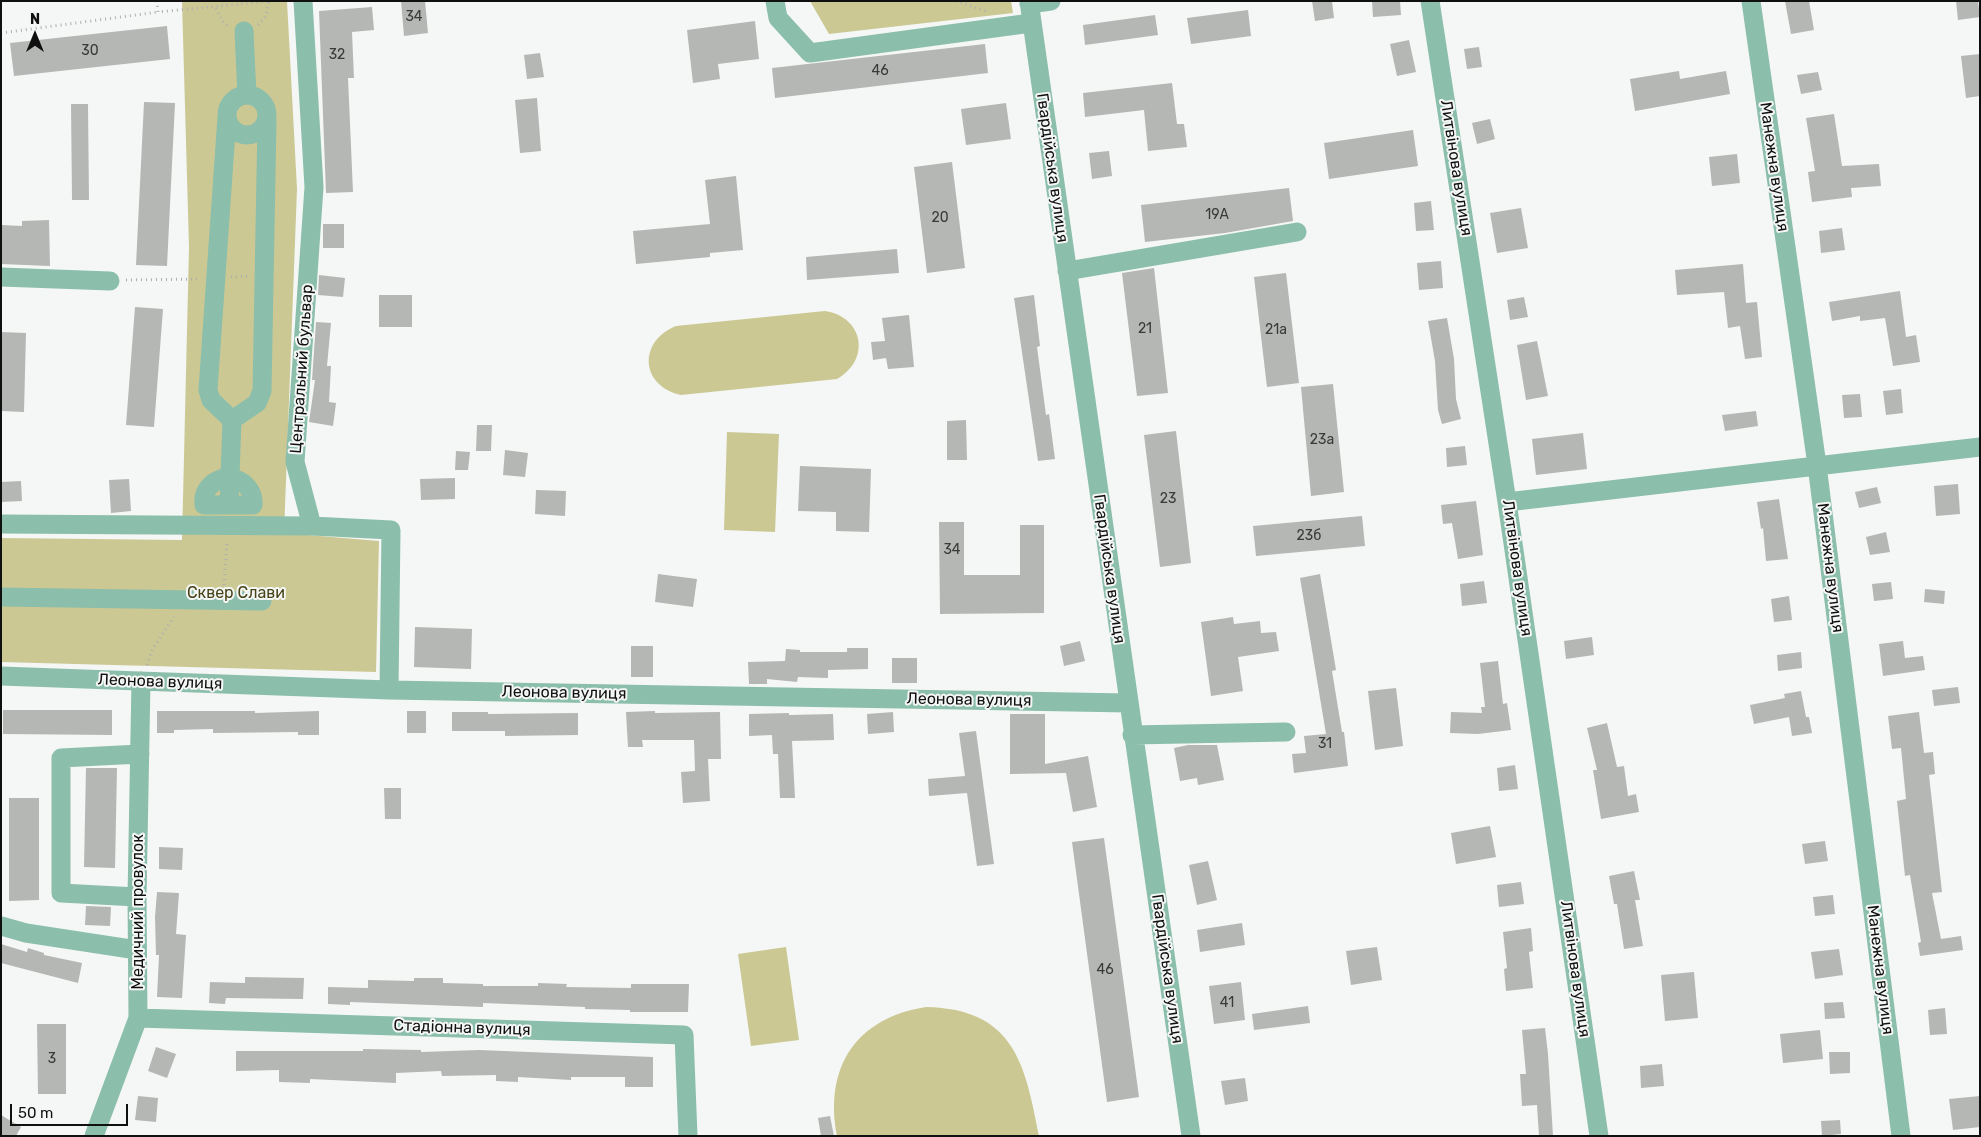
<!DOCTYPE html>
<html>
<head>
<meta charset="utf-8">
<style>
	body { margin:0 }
	#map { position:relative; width:1981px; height:1137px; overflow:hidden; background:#f4f7f5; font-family:Rubik,sans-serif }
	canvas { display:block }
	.frame { position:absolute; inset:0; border:2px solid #101010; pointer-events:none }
	.north { position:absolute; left:10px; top:10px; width:50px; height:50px; -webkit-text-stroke:4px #f4f7f5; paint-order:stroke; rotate:0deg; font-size:14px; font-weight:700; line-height:20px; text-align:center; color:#101010 }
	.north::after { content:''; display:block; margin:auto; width:18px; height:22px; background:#101010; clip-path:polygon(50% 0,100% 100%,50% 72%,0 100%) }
	.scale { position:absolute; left:10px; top:1104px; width:118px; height:22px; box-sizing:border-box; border:2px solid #101010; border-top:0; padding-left:6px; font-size:15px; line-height:18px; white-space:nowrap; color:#101010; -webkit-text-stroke:4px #f4f7f5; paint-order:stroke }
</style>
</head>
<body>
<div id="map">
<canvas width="1981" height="1137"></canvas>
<div class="frame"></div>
<div class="north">N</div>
<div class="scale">50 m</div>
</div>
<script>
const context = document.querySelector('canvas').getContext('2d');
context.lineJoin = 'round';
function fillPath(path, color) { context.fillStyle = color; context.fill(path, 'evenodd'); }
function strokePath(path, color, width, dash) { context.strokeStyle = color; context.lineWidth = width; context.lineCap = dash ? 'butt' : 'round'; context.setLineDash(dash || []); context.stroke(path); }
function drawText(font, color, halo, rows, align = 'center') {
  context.font = font + ' Rubik,sans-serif'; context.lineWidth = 4; context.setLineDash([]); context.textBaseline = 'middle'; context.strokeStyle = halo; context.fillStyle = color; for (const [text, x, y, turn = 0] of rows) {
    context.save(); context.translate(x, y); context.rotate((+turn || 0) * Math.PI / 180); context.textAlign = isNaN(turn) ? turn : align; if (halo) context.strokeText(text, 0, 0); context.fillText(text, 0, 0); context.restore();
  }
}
fillPath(new Path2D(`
	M182 1H287L297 189 284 533 379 541 376 672 1 662V538L182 540 189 247Z
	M810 1H1011L1013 13 829 34Z
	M825 311C864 317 871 360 837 379L681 395C640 386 638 341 676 326Z
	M727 432 779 434 775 532 724 530Z
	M786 947 799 1040 751 1046 738 954Z
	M926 1007C1014 1009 1025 1063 1039 1136H837C824 1067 856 1018 926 1007Z`), '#ccc893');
fillPath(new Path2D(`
	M401 1H425L428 33 404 36Z
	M1312 1H1332L1334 18 1315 21Z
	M1372 1H1400L1401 15 1373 17Z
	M1785 1H1809L1814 30 1791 34Z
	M1956 1H1978L1980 17 1958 20Z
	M372 7 374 30 352 32 354 78H348L353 192 326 193 319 11Z
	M1248 10 1251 36 1191 44 1187 18Z
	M1155 15 1158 35 1085 45 1083 25Z
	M755 21 759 59 718 64 720 79 693 83 687 30Z
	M167 26 170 59 14 76 10 43Z
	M1409 40 1416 72 1397 76 1390 44Z
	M985 44 988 73 775 98 772 68Z
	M1479 47 1482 67 1467 69 1464 49Z
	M540 53 544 77 527 79 524 55Z
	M1980 54V96L1966 98 1961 56Z
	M1679 71 1680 79 1726 71 1730 94 1635 111 1630 79Z
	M1818 72 1822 90 1801 94 1797 75Z
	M1172 83 1177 124H1184L1187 147 1148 151 1144 110 1085 117 1083 93Z
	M537 98 541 151 520 153 515 100Z
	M144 102 175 103 167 266 136 265Z
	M1006 103 1011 139 966 145 961 109Z
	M71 104H88L89 200H72Z
	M1834 114 1842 166 1879 164 1881 186 1851 188 1852 197 1812 202 1808 172 1815 171 1806 118Z
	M1490 119 1495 139 1477 144 1472 123Z
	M1413 130 1418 166 1329 179 1324 143Z
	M1109 151 1112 176 1092 179 1089 153Z
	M1737 154 1740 183 1712 186 1709 157Z
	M952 162 965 268 927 273 914 167Z
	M736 176 743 250 710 253V257L636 264 633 231 710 224 705 180Z
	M1289 188 1293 221 1225 233 1145 242 1141 205Z
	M1431 201 1434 230 1416 231 1414 203Z
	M1521 208 1528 248 1497 253 1490 213Z
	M49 220 50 266 1 264V225L22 226V221Z
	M323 224H344V248H323Z
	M1842 228 1845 250 1821 253 1819 231Z
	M897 249 899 273 807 280 806 257Z
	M1441 261 1443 288 1419 290 1417 263Z
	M1743 264 1746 303 1757 302 1762 357 1745 359 1740 326 1728 328 1724 292 1677 295 1675 270Z
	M1154 268 1168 393 1137 396 1122 273Z
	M1286 273 1299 383 1267 387 1254 277Z
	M319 275 345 278 343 297 318 295Z
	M1900 291 1906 337 1916 335 1920 362 1893 366 1885 318 1860 321V316L1832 321 1829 302Z
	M379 295H412V327H379Z
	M1034 295 1040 346 1037 347 1046 415 1049 414 1055 459 1038 461 1014 298Z
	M1524 297 1528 317 1510 320 1507 300Z
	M135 307 163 309 154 427 126 425Z
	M909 315 914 367 888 369 886 358 873 360 871 342 885 341 882 318Z
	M1447 318 1454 359 1456 399 1461 419 1442 424 1438 410 1435 361 1428 321Z
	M316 322 331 323 327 366H331L329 402 336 403 333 426 309 422 315 380H312Z
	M1 332 26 333 24 412 1 411Z
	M1537 341 1548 396 1526 400 1517 345Z
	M1333 384 1344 492 1311 496 1301 387Z
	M1901 389 1903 413 1886 415 1883 391Z
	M1860 394 1862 417 1844 418 1842 395Z
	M1756 411 1758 426 1725 431 1722 415Z
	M966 420 967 460H947V421Z
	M477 425H492L491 451H476Z
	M1176 431 1191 563 1160 567 1144 435Z
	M1583 433 1587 469 1536 475 1532 439Z
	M1465 446 1467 465 1447 467 1446 448Z
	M505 450 528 453 525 477 503 475Z
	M456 451 470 452 468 470H455Z
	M800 466 871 469 869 532 836 531V512L798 511Z
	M455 478V499L421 500 420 479Z
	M129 479 131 511 111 513 109 480Z
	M21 481 22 501 1 502V482Z
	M1958 484 1960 514 1936 516 1934 486Z
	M1877 487 1881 503 1859 508 1855 492Z
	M536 490 566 491 565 516 535 514Z
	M1779 499 1788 559 1766 561 1763 528 1761 529 1757 502Z
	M1476 501 1483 555 1458 559 1452 523 1443 524 1441 505Z
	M1362 516 1365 546 1256 556 1253 526Z
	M939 522H964V575H1020V525H1044V613L940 614Z
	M1886 532 1890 552 1870 555 1866 537Z
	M658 574 697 579 693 607 655 602Z
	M1320 574 1336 670 1332 671 1342 732H1344L1348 766 1294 773 1292 754 1306 753 1304 736 1326 734 1300 578Z
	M1484 581 1487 603 1462 606 1460 584Z
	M1891 582 1893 599 1874 601 1872 584Z
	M1925 589 1945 591 1944 604 1924 602Z
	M1789 596 1792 620 1774 622 1771 599Z
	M1233 617 1234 624 1260 621 1261 633 1276 632 1279 651 1238 657 1243 691 1211 696 1201 622Z
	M415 627 472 629 471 669 414 667Z
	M1592 637 1594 655 1566 659 1564 641Z
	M1080 641 1085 661 1064 666 1060 646Z
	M1903 641 1905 658 1923 656 1925 670 1883 676 1879 644Z
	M631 646H653V677H631Z
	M847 648H868V669L828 670V678L798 677 797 682 767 679V684H749L748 662 785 661 786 649 800 650V652H847Z
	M1801 652 1802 668 1778 671 1777 655Z
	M892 658H917V683H892Z
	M1498 661 1503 704 1507 703 1511 730 1478 734 1450 733 1451 712 1482 713 1481 707H1485L1480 663Z
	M1958 687 1960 703 1934 706 1932 690Z
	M1396 688 1403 746 1375 750 1368 691Z
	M1801 691 1806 717H1809L1812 733 1792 736 1789 717 1754 724 1750 705 1785 698 1784 694Z
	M3 710H112V735L3 734Z
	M157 711H255V713L319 711V735H298V732L213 733V729L174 730V733H157Z
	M407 711H426V733H407Z
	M655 711V713L720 712 721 759H708L710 801 683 803 681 772 695 771 694 740H642L643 747H628L626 712Z
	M452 712H488V714L578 713V735L505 736V731H452Z
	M893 712 894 732 868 734 867 714Z
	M1919 712 1924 753 1933 752 1935 774 1929 775 1942 892 1932 893 1941 939 1961 936 1963 950 1920 956 1918 943 1921 942 1910 875 1905 876 1897 801 1906 799 1901 748 1892 749 1888 716Z
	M789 713V715L833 714 834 740 792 741 795 798H780L778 754H773L772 735 749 736V714Z
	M1010 714H1045V764L1088 756 1097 807 1073 812 1066 773 1010 774Z
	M1607 723 1617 767 1624 766 1628 796 1636 794 1639 812 1601 819 1593 770H1597L1587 728Z
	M976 731 994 864 977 866 967 793 929 796 928 779 965 776 959 733Z
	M1188 745H1217L1224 780 1198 785 1197 778 1180 781 1174 748Z
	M1515 765 1518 789 1499 791 1497 768Z
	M86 768H117L115 868 84 867Z
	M384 788H401V819H385Z
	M9 798H39V900L9 901Z
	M1490 826 1496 857 1456 864 1451 833Z
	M1104 838 1139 1097 1107 1102 1072 842Z
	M1825 841 1828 861 1805 864 1802 844Z
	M159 847 183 848 182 870 159 869Z
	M1208 861 1217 900 1197 905 1189 865Z
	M1634 871 1640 900H1635L1643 946 1624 949 1617 904H1614L1609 876Z
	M1521 882 1524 904 1499 907 1497 885Z
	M157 892 179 893 176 934 186 935 182 998 157 997 159 955H156L155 917Z
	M1833 895 1835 914 1815 916 1813 897Z
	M86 906 111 907 110 926 85 925Z
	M1242 923 1245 945 1200 952 1197 930Z
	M1531 928 1533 951 1529 952 1533 988 1506 991 1504 969 1507 968 1503 932Z
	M1 944 27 952 28 948 44 953V955L82 963 78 983 1 963Z
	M1377 947 1382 980 1351 985 1346 951Z
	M1839 949 1843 975 1815 979 1811 952Z
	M1694 972 1698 1018 1665 1021 1661 975Z
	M245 977 304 978 303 999 226 998 225 1004 209 1003 210 982 245 983Z
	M414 978H443V983L483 984V986H538V983L567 984 566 987 631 988V984H689L688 1012H630V1010L585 1009V1007L483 1003V1007L350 1002V1005L328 1004V987L368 988V980L414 981Z
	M1241 982 1245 1020 1214 1024 1209 986Z
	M1843 1002 1845 1018 1825 1019 1824 1003Z
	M1308 1006 1310 1023 1254 1030 1252 1014Z
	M1945 1008 1947 1034 1930 1035 1928 1010Z
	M37 1024H66V1094H38Z
	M1545 1028 1548 1054 1553 1136H1539L1537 1105 1522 1106 1520 1074H1526L1522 1030Z
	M1820 1030 1823 1059 1783 1063 1780 1034Z
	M156 1047 176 1054 167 1078 148 1071Z
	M363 1049 421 1050V1052L479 1050 653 1057V1087H625V1077H571V1080L518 1077V1082L496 1081V1075L442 1076 441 1071 396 1073V1083L310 1079V1083L279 1082V1070L236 1071V1051H363Z
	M1829 1052H1850V1073L1830 1074Z
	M1662 1064 1664 1086 1641 1088 1640 1066Z
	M1245 1078 1248 1101 1225 1105 1221 1081Z
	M138 1096 158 1098 156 1122 135 1120Z
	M1980 1096V1127L1953 1130 1949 1099Z
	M1 1115 21 1127 16 1136H1Z
	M830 1116 834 1136H821L818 1118Z
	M1840 1120 1841 1134 1822 1136 1821 1121Z`), '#b5b7b4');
strokePath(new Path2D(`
	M157 1 158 12 270 1
	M956 1 986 11
	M216 8 222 21 229 27
	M258 25 266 16 269 1
	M1 33 158 12
	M231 277 250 276
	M126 280 200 279
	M224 585 227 541
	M147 665 152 650 174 617`), '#aeb0ae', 3, [1, 4]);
strokePath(new Path2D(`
	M303 1 314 187 295 462 312 526 391 530 389 690
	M775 1 778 18 810 53 1031 23
	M1029 1 1191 1136
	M1430 1 1507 502 1599 1136
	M1751 1 1817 465 1901 1136
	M1029 4 1051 1
	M244 31 247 95
	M227 115a20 20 0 1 1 40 0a20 20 0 1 1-40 0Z
	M227 117 208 390 211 400 232 420 229 505
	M1067 271 1297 232
	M1 277 110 281
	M232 420 257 403 262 391 267 121
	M229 477C244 480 254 490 253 505H204C202 489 214 479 229 477Z
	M1507 502 1980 447
	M1 524 312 526
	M1 597 262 601
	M1 676 389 690 1128 703
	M1132 735 1286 732
	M137 897 61 893V758L140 754
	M1 926 26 933 137 950
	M138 1018 684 1035 688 1136
	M94 1136 138 1018 137 897 141 681`), '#8bbeab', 19);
drawText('14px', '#393a39', null, [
	["34",414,17],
	["30",90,51],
	["32",337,55],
	["46",880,71],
	["19А",1217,215],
	["20",940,218],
	["21",1145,329],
	["21а",1276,330],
	["23а",1322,440],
	["23",1168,499],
	["23б",1309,536],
	["34",952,550],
	["31",1325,744],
	["46",1105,970],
	["41",1227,1003],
	["3",52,1059]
]);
drawText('16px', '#101010', '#f4f7f5', [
	["Манежна вулиця",1774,167,82],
	["Гвардійська вулиця",1052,168,82],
	["Литвінова вулиця",1456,168,81],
	["Центральний бульвар",302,369,-86],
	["Литвінова вулиця",1517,568,82],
	["Манежна вулиця",1830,568,83],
	["Гвардійська вулиця",1109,569,82],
	["Леонова вулиця",160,682,2],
	["Леонова вулиця",564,693,1],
	["Леонова вулиця",969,700,1],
	["Медичний провулок",138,912,-90],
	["Гвардійська вулиця",1167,969,82],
	["Литвінова вулиця",1575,969,82],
	["Манежна вулиця",1880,970,83],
	["Стадіонна вулиця",462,1028,2]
]);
drawText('16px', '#474317', '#f4f7f5', [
	["Сквер Слави",236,593]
]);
</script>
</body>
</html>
